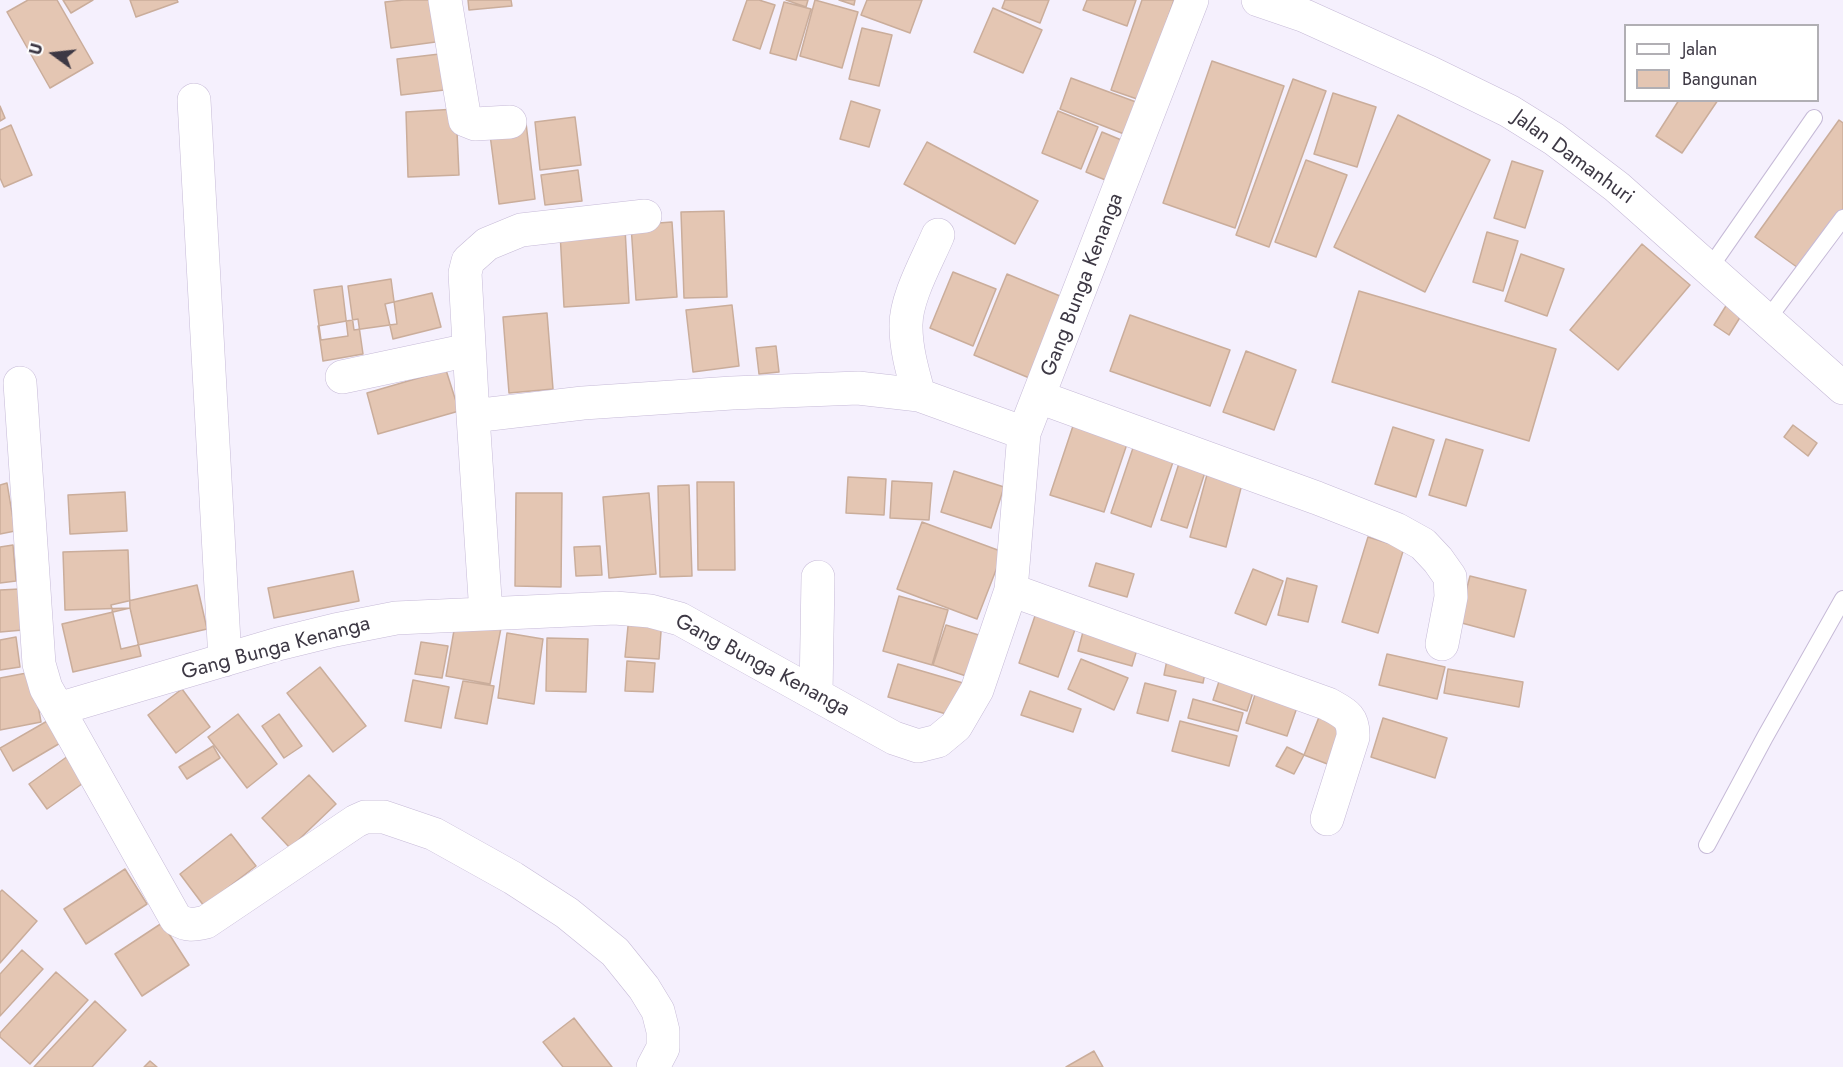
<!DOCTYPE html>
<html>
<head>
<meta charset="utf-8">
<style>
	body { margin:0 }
	#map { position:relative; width:1843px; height:1067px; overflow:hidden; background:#f5f0fd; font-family:Jost,sans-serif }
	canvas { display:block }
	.legend { position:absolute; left:1624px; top:24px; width:195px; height:78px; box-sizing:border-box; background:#fff; border:2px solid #b1afb4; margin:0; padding:8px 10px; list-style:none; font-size:18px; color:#3d3844 }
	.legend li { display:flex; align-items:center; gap:12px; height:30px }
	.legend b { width:30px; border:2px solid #b1afb4 }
	.north { position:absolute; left:24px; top:24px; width:60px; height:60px; -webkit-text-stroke:4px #fff; paint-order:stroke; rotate:285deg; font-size:16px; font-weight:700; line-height:24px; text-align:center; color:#3d3844 }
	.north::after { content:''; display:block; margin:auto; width:21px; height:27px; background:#3d3844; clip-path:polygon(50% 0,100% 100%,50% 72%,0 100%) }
</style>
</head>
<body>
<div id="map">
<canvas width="1843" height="1067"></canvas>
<ul class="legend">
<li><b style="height:8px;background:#fff"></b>Jalan</li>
<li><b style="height:16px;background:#e4c6b3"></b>Bangunan</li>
</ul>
<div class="north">U</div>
</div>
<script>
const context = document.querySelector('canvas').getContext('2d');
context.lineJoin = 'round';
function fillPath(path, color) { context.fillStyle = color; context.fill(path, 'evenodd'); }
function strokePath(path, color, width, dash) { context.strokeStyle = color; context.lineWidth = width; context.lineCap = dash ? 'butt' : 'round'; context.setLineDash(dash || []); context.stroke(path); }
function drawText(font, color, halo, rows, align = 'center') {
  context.font = font + ' Jost,sans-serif'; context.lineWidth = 6; context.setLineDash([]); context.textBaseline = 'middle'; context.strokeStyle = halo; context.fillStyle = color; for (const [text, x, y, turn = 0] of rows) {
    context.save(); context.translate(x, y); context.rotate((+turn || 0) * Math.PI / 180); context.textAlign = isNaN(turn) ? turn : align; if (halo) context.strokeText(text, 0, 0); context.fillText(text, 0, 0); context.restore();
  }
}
const building = new Path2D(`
	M28 0H57L93 63 50 88 7 12Z
	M63 0H93L71 13Z
	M130 0H177L178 2 136 17Z
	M404 0H438L443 41 391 48 385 2Z
	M468 0H511L512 6 469 10Z
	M747 0H759L775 5 760 49 733 40Z
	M786 0H808L806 7Z
	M815 0 858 12 842 68 800 56Z
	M839 0H855L854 5Z
	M867 0H922L910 33 861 15Z
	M1005 0H1049L1040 23 1002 8Z
	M1087 0H1136L1127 26 1083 10Z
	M1142 0H1174L1140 100 1111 90Z
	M784 2 811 9 796 60 770 53Z
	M993 8 1042 30 1023 73 974 52Z
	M862 28 892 35 879 86 849 79Z
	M448 53 453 89 401 95 397 59Z
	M1212 61 1284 86 1235 228 1163 203Z
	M1071 78 1136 102 1124 134 1060 109Z
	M1293 79 1326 91 1269 247 1236 235Z
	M1333 93 1376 107 1357 167 1314 154Z
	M1679 100H1718L1682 153 1656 136Z
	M851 101 880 110 869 147 840 139Z
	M0 106 5 118 0 121Z
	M456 109 459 175 408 177 406 112Z
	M1058 111 1098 127 1081 169 1042 153Z
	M1398 115 1490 160 1425 292 1334 247Z
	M575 117 581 165 540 170 535 122Z
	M1839 120 1843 123V212L1801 270 1755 237Z
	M526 123 535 199 499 204 489 127Z
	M11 125 32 175 4 187 0 178V130Z
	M1102 132 1131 144 1115 184 1086 172Z
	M927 142 1038 201 1015 244 904 184Z
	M1306 160 1347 175 1316 257 1275 242Z
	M1512 161 1543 171 1525 228 1494 218Z
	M578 170 582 201 545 205 541 175Z
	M724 211 727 297 684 298 681 212Z
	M672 222 677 297 636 300 631 225Z
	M625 228 629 303 564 307 560 232Z
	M1487 232 1518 241 1503 291 1473 282Z
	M1642 244 1690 285 1618 370 1570 330Z
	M1521 254 1564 269 1547 316 1505 301Z
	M953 272 996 289 973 346 930 328Z
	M1007 274 1072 301 1039 382 974 355Z
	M391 279 397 324 354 330 348 286Z
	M342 286 348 336 321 340 314 290Z
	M1359 291 1556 349 1529 441 1332 382Z
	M432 293 441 327 393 339 385 304Z
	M1729 301 1744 311 1729 335 1714 325Z
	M732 305 739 366 693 372 686 310Z
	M547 313 553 389 509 393 503 317Z
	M1130 315 1230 350 1210 406 1110 371Z
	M358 319 363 354 323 361 318 326Z
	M776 346 779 372 759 374 756 348Z
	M1246 351 1296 370 1274 430 1223 412Z
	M446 370 459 411 378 434 367 393Z
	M1075 420 1129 438 1104 512 1050 495Z
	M1793 425 1817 443 1808 456 1784 437Z
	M1393 427 1434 440 1416 497 1375 484Z
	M1446 439 1483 450 1466 506 1429 495Z
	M1134 445 1174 459 1151 527 1111 513Z
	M1181 457 1207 466 1187 528 1161 520Z
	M954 471 1004 487 991 528 941 512Z
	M1208 471 1243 480 1226 547 1190 537Z
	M848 477 886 479 884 515 846 513Z
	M892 481 932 483 929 520 890 518Z
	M697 482H734L735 570H698Z
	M7 483 15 531 0 534V485Z
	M689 485 692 576 660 577 658 486Z
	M125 492 127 531 70 534 68 495Z
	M516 493H562L561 587 515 586Z
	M649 493 656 574 609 578 603 497Z
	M922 522 1003 552 977 619 897 589Z
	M1368 537 1404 548 1378 633 1342 622Z
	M13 545 16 581 0 583V547Z
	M600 546 602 575 576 576 574 547Z
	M128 550 130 608 65 610 63 552Z
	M1096 563 1134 574 1127 597 1089 586Z
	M1253 569 1283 581 1266 625 1235 613Z
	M353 571 359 601 274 618 268 588Z
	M1470 576 1526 590 1514 637 1458 622Z
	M1287 578 1317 586 1308 622 1278 615Z
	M197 585 207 629 121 649 111 605Z
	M20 589 23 630 0 632V590Z
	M899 596 948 610 932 665 883 651Z
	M130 608 141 656 73 672 62 624Z
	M1037 610 1077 624 1058 677 1019 663Z
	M629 616 662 618 659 659 625 657Z
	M456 619 501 628 490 684 446 676Z
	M946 625 982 636 969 677 933 665Z
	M1084 628 1139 643 1132 666 1078 651Z
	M507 633 543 639 534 704 498 698Z
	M16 637 20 667 0 670V640Z
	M547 638 588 639 586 692 546 691Z
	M421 642 448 646 442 678 415 674Z
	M1387 654 1445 667 1437 699 1379 685Z
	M1168 655 1207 663 1203 683 1164 675Z
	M1081 659 1128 678 1114 710 1068 689Z
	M627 661 655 663 653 692 625 691Z
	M898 664 963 683 953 716 888 697Z
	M320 667 366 726 333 752 287 693Z
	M1223 669 1257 680 1247 711 1213 700Z
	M1448 669 1523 682 1519 707 1444 693Z
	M32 672 41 722 0 730V678Z
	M413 680 449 687 441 728 405 721Z
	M463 681 494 686 487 724 455 718Z
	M1259 682 1301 696 1287 736 1246 723Z
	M1145 683 1176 691 1168 721 1137 713Z
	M182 689 210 727 176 753 148 715Z
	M1030 691 1081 709 1073 732 1021 715Z
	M1193 699 1243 713 1238 731 1188 718Z
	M1321 712 1346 721 1330 765 1304 755Z
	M238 714 277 764 247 788 208 737Z
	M279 714 302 746 284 758 262 726Z
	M1383 718 1447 738 1435 778 1371 757Z
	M49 720 62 742 13 771 0 748Z
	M1180 721 1237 736 1229 766 1172 751Z
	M213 746 220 758 187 779 179 767Z
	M1287 747 1304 755 1294 774 1276 766Z
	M68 756 86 781 47 809 29 784Z
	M309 775 336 804 290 848 262 818Z
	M231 834 256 866 204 906 180 874Z
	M125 869 147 904 86 944 64 909Z
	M2 890 37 921 0 963V892Z
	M162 923 189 965 142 996 115 954Z
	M22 950 43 969 0 1016V974Z
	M56 972 88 1000 30 1064 0 1037V1033Z
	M95 1001 126 1030 92 1067H34Z
	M574 1018 612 1067H563L543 1042Z
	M1094 1051 1103 1067H1066Z
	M150 1061 157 1067H144Z`);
fillPath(building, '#e4c6b3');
strokePath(building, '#caad9b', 1.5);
const lane = new Path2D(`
	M1709 269 1814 118
	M1767 320 1843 218
	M1707 845 1765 737 1843 599`);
const street = new Path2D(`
	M445 0 465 120 475 124 510 122
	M194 100 225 660
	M342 377 469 350
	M20 383 39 664 46 688 58 709 278 644 335 630 396 618 615 608 650 611 680 619 894 738 918 746 938 741 956 726 977 690 1011 590 1024 433 1192 0
	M919 395C913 373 906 350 906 327 905 299 927 261 938 235
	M1039 397 1317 498 1396 529 1423 544 1438 560 1450 577 1451 597 1442 644
	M473 416 465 273 468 261 487 244 521 230 645 216
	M1011 590 1328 704C1344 713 1354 716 1353 737L1327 819
	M486 614 473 416 583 403 732 393 858 388 919 395 1024 433
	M816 694 818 577
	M58 709 176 919C187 926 194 925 206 922L356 821 365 817H384L434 834 513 878 567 913 615 952 644 988 658 1011 663 1031V1048L653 1067`);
const secondary = new Path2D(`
	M1258 0 1305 16 1431 73 1509 111 1554 139 1617 187 1843 388`);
strokePath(lane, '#c6bad7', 18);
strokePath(street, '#c6bad7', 34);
strokePath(secondary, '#c6bad7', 34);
strokePath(lane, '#fff', 16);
strokePath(street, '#fff', 33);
strokePath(secondary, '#fff', 33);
drawText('21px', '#3d3844', '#fff', [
	["Jalan Damanhuri",1573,158,36],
	["Gang Bunga Kenanga",1083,285,-69],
	["Gang Bunga Kenanga",276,649,-15],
	["Gang Bunga Kenanga",762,666,28]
]);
</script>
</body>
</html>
